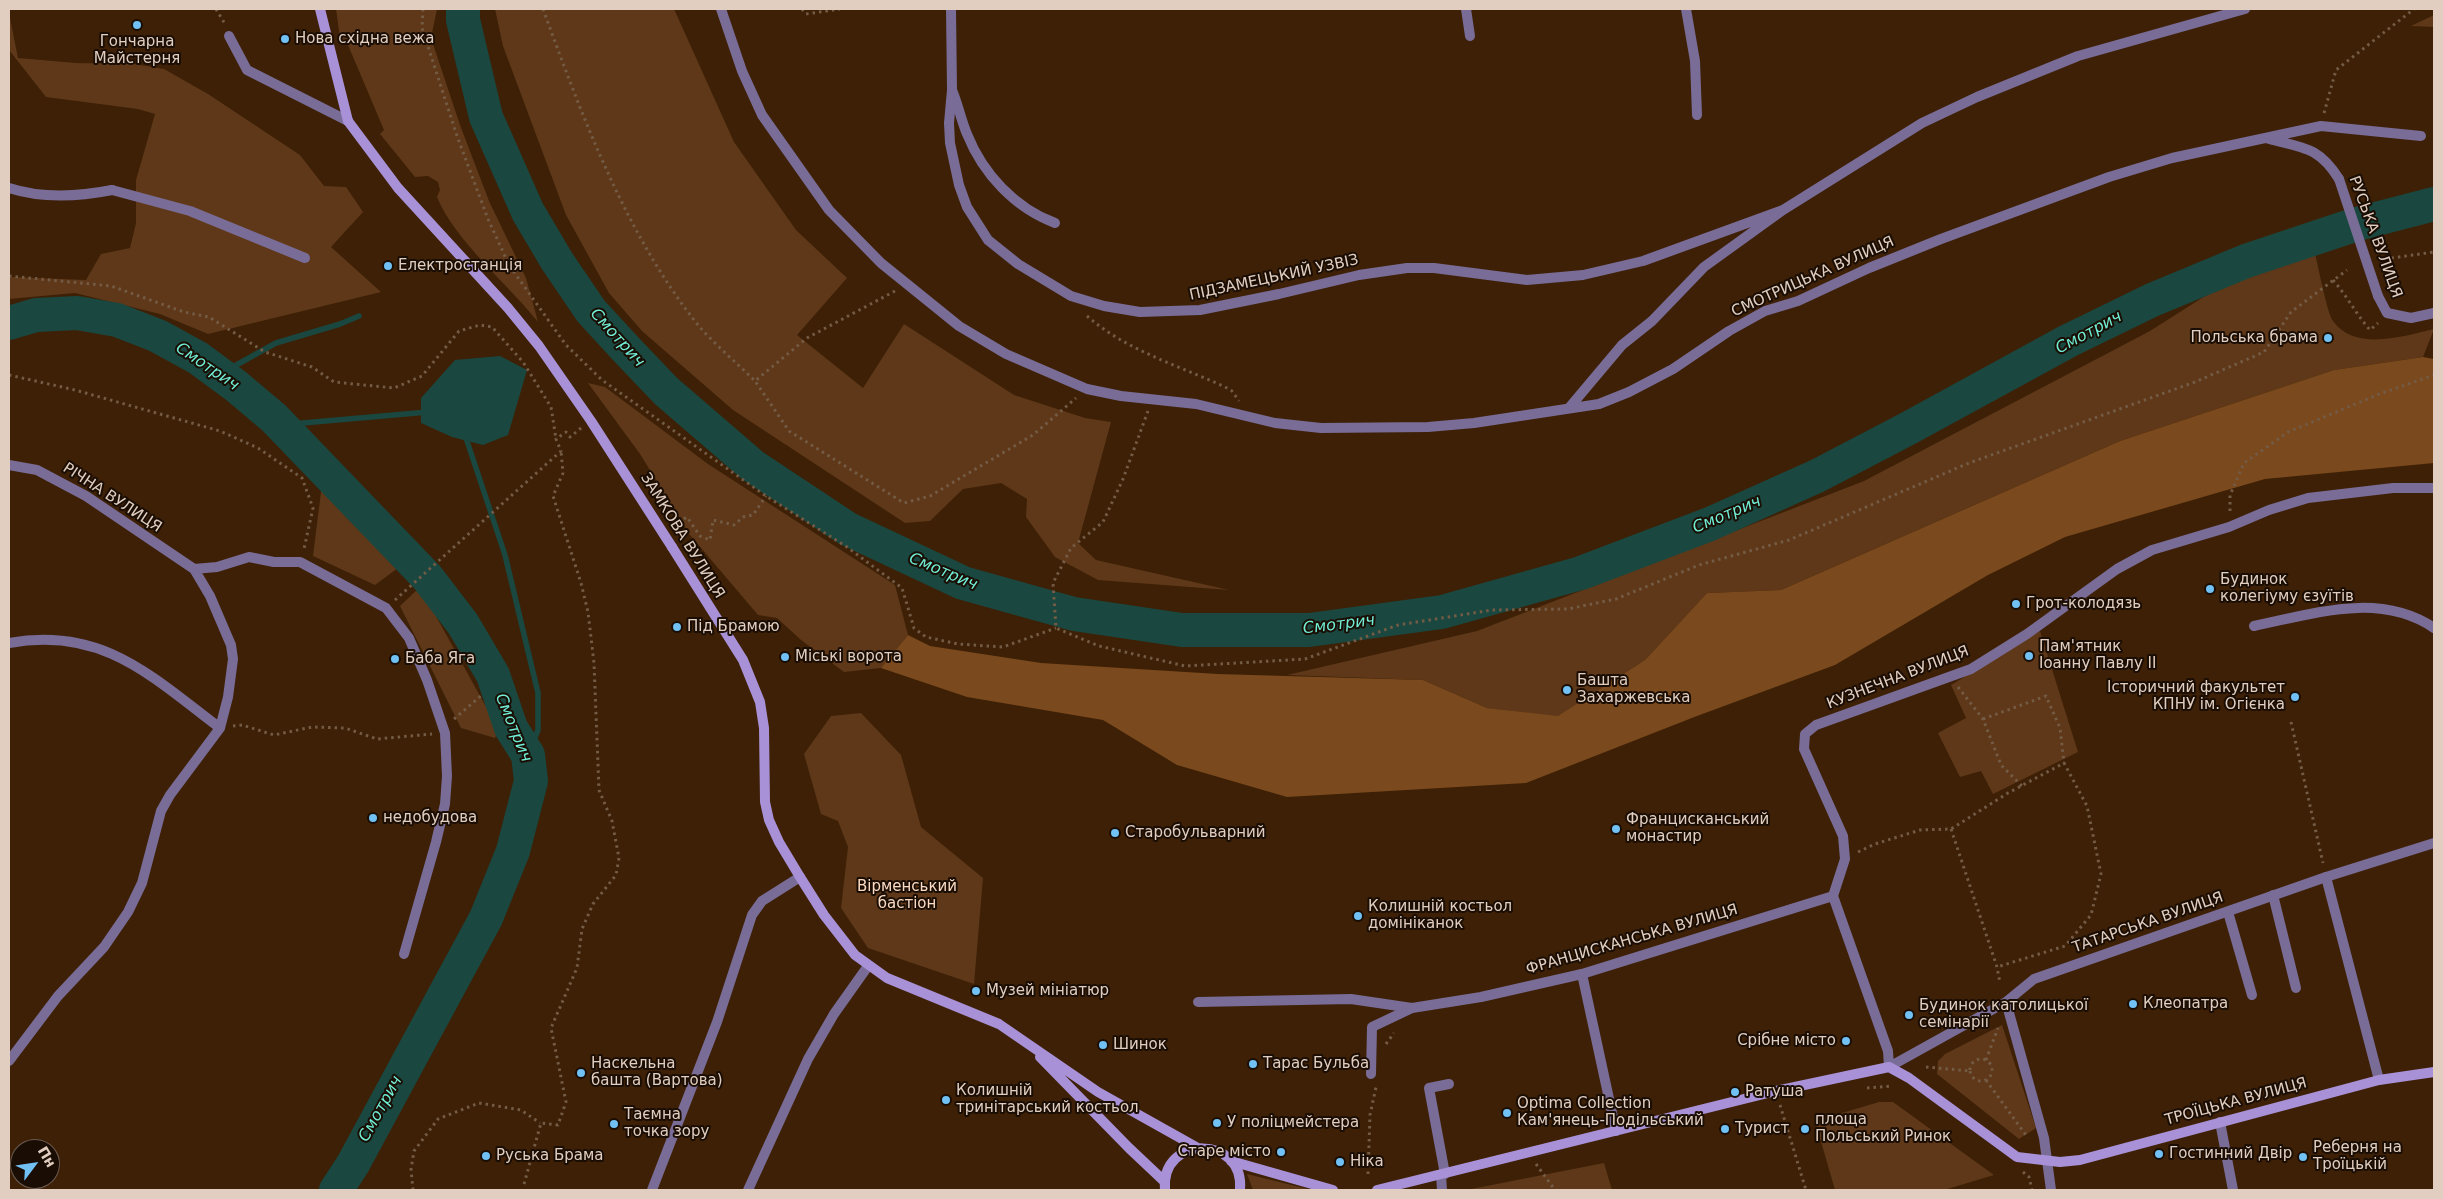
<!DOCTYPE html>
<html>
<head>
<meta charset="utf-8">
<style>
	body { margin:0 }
	#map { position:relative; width:2443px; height:1199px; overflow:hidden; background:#3d2006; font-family:"DejaVu Sans",sans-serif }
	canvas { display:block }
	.frame { position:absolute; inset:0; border:10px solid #e1cec0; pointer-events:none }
	.north { position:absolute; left:10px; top:1139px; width:50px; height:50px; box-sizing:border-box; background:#1a0d04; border:1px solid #6a5a4f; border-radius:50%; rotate:59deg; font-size:14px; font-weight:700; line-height:20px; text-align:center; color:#e1cec0 }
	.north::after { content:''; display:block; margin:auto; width:18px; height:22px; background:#71c1f5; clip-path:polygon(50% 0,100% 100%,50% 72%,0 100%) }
</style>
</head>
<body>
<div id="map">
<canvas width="2443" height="1199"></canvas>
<div class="frame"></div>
<div class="north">Пн</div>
</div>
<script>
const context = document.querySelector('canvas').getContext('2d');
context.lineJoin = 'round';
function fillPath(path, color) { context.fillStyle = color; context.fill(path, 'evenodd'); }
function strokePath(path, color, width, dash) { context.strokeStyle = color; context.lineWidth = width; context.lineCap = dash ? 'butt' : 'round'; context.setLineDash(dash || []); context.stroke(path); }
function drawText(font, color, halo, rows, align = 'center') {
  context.font = font + ' "DejaVu Sans",sans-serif'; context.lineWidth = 4; context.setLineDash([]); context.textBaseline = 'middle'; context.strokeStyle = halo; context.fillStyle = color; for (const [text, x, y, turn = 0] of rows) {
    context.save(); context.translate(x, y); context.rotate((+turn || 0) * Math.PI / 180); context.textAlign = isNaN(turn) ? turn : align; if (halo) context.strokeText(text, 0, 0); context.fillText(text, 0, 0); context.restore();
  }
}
fillPath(new Path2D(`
	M336 9H437L431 38 460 125 489 201 526 278 538 322C507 283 455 241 437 197L440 190 438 182 428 176 415 177 380 134 384 130 348 45 340 38Z
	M495 9H674L734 142 796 230 847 278 797 335 863 388 904 324 1014 395 1085 418 1111 422 1078 543 1096 560 1229 590 1098 580 1055 557 1026 517 1027 499 1001 483 963 489 930 521 905 523 733 410 642 331 609 293 566 215 503 46Z
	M9 13 18 58 76 63 134 64 164 69 208 94 300 155 324 186 346 187 363 212 331 247 381 292 208 334 160 314 75 293 9 299V277L86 280 101 254 130 248 136 223V180L155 114 138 109 46 97 9 50Z
	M2434 15V27L2411 26Z
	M2313 246C2317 259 2327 314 2333 321 2355 352 2404 336 2434 329L2423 357 2334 370 2120 441 1781 590 1707 593 1645 660 1558 717 1487 708 1423 680 1287 675 1477 631 1864 481 2150 331 2243 272Z
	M588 383 605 387 708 464 895 585 908 635 881 668 844 672 801 640 777 618 758 615 690 535 640 454Z
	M322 484 402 565 375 585 313 556Z
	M420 587 485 705 505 717 495 738 461 728 400 606Z
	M2040 631 2078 752 1993 794 1981 771 1960 777 1938 733 1966 718 1951 685Z
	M861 713 901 755 921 827 983 878 974 984 868 948 841 908 848 847 838 821 821 814 804 754 831 716Z
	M2002 1025 2036 1128 2019 1139 1937 1074 1938 1061 1945 1054Z
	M1879 1102H1893L1994 1175 1944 1190H1835L1815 1121Z
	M1604 1163 1612 1190H1466Z
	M1247 1174 1312 1190H1253Z`), '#5e3818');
fillPath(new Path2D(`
	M2423 357 2434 359V463L2265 479 2065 537 1988 575 1835 665 1697 716 1526 783 1287 797 1177 765 1103 720 967 697 881 668 908 635 930 646 1041 663 1218 674 1423 680 1487 708 1558 716 1645 660 1707 593 1781 590 2120 441 2334 370Z`), '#7a491d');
fillPath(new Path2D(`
	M500 356 527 370 508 435 483 445 452 437 421 423V398L455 360Z`), '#1a4840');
strokePath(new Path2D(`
	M220 374 276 343 340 324 359 316
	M280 425 428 412
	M465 435 505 555 538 693V730L528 755`), '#1a4840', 5.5);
strokePath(new Path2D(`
	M463 9V20L486 117 528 212 557 261 591 311 625 348 666 391 753 466 848 529 963 583 1074 614 1182 630H1309L1442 612 1581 573 1710 524 1817 476 1907 429 2068 341 2152 300 2246 261 2357 224 2434 204
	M9 323 36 315 77 313 117 320 158 336 198 358 236 386 274 418 427 577 463 624 493 675 511 728 528 755 531 781 513 851 486 918 353 1164 336 1190`), '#1a4840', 34);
strokePath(new Path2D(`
	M216 9 225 24
	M423 9 422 28 457 136 488 219 509 265 566 345 602 380 766 496 847 547 902 588 914 628 926 637 958 644 1003 647 1056 628
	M543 9C582 116 626 235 698 325 715 345 737 363 755 381
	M802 9 806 14 840 9
	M2324 113 2336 70 2414 9
	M2385 259 2434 252
	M9 276 111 286 184 312 209 317 265 352 312 367 334 382 394 388 422 376 459 331 480 325 492 327 523 362 551 407 556 439
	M2333 280C2347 296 2356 314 2370 330L2378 323
	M895 291 807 338 755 381 789 431 904 503 930 496 1033 435 1076 398
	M1087 316C1127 351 1178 365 1225 387L1232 391 1239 401
	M9 375 75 390 220 431 258 448 302 478 313 508 304 549
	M1148 411 1123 479 1103 522 1071 548 1053 583 1056 628 1099 646 1185 666 1305 659 1398 625 1492 610 1568 609 1616 599 1699 565 1789 540 1969 463 2195 382 2264 352 2291 312 2347 270
	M2230 511V495L2244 463 2288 432 2382 393 2434 375
	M673 526 687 517 700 536 710 540 713 520 734 525 743 517 753 515 766 496
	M395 600 561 451 556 439 566 432 570 437 581 428
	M1958 687 1983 719 2001 765 2022 786
	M454 719 482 695
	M1983 719 2046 696 2060 728 2064 763
	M2291 722 2323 863
	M233 726 242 725 274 735 312 727 345 728 377 739 432 734
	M1951 829 1997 967 2000 983
	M1858 852 1875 844 1920 830 1951 829 2008 793 2064 763 2087 806 2101 874 2091 915 2065 946 1997 967
	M1386 1044 1394 1033
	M1970 1070a11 11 0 1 1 22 0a11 11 0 1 1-22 0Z
	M1986 1060 1998 1028
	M1926 1067 1970 1071
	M1986 1080 2028 1138
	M1867 1088 1893 1086
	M1780 1105 1806 1190
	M1536 1164 1555 1190
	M2023 1172 2029 1177 2032 1190
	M1368 1174 1370 1115 1376 1087
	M524 1184 541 1123 558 1125 566 1102 551 1028 577 968 582 929 593 904 616 875 619 858 612 821 599 790 594 663 588 612 581 583 553 496 563 473 561 451
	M413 1190 411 1169 414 1151 438 1119 479 1103 521 1110 540 1123`), '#745b45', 3, [2.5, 4]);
strokePath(new Path2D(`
	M229 36 247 70 348 121
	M952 90C958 104 961 120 967 134 983 174 1015 208 1055 223
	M112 190 190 211 305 258
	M2254 626C2313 614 2379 591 2434 628
	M2326 877 2379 1080
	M2273 895 2296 988
	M2228 912 2252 995
	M1582 974 1616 1131
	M1371 1074 1372 1027 1412 1008
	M1445 1174 1429 1088 1449 1084`), '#796c96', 10);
strokePath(new Path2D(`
	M721 9 742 71 762 115 829 210 881 263 959 326 1006 354 1087 389 1121 396 1196 404 1275 423 1321 428 1428 427 1474 423 1599 404 1629 392 1673 369 1729 331 1765 311 1798 301 1869 268 1941 239 2109 177 2172 158 2321 126 2421 136
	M951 9 952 90 949 123 950 143 959 185 967 207 988 240 1018 264 1071 296 1104 306 1140 312 1200 310 1279 294 1359 275 1407 268H1434L1527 280 1583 275 1643 261 1783 210
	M1466 9 1470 36
	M1686 9 1695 61 1697 115
	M2269 139C2304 148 2319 147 2339 179
	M9 188C43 199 77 197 112 190
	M2378 296 2387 313 2411 318 2434 313
	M1569 408 1622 345 1652 321 1704 267 1783 210 1922 123 1977 97 2078 56 2245 9
	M9 465 37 470 86 496 194 569 210 596 231 645 233 659 228 697 220 728 170 795 161 811 142 883 128 912 104 947 58 996 9 1061
	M2434 488H2393L2308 498 2269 510 2229 527 2152 550 2117 569 2027 634 1971 669 1816 725 1805 734 1804 749 1843 836 1845 859 1833 896 1888 1051 1889 1067 2006 1002 2034 979 2326 877 2434 843
	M194 569 217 567 249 557 274 562H300L386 608 409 638 427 680 445 733 447 776 445 804 436 842 404 954
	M9 643C102 626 151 676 220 728
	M1198 1002 1351 999 1412 1008 1481 997 1582 974 1833 896
	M2006 1002 2044 1138 2051 1190
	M2220 1122 2233 1190
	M1441 1175 1442 1190
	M652 1190 717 1022 752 915 762 901 800 877
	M748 1190 808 1059 834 1014 868 966`), '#796c96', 10);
strokePath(new Path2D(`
	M320 9 348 121
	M672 547 743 660 760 702 764 728 765 802 769 820 779 842 800 877 824 915 855 955 887 978 999 1024 1098 1092 1198 1148
	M1040 1057 1129 1148 1164 1181
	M1231 1161 1333 1190
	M1165 1190C1160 1134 1245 1135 1240 1190
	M1377 1190 1776 1091 1889 1067 1909 1078 2017 1157 2060 1162 2080 1160 2379 1080 2434 1072`), '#a891d6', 10);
strokePath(new Path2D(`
	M2339 179 2378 296`), '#796c96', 10);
strokePath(new Path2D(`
	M348 121 398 188 508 308 539 346 591 421 672 547`), '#a891d6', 10);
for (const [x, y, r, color] of [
	[137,25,5,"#71c1f5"],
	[285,39,5,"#71c1f5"],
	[388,266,5,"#71c1f5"],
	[2328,338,5,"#71c1f5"],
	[2210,589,5,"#71c1f5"],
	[2016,604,5,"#71c1f5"],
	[677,627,5,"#71c1f5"],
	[2029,656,5,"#71c1f5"],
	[785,657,5,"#71c1f5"],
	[395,659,5,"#71c1f5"],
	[1567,690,5,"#71c1f5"],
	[2295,697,5,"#71c1f5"],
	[373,818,5,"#71c1f5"],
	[1616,829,5,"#71c1f5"],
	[1115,833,5,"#71c1f5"],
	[1358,916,5,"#71c1f5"],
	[976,991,5,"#71c1f5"],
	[2133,1004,5,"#71c1f5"],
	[1909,1015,5,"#71c1f5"],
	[1846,1041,5,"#71c1f5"],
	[1103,1045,5,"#71c1f5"],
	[1253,1064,5,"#71c1f5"],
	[581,1073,5,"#71c1f5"],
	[1735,1092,5,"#71c1f5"],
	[946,1100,5,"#71c1f5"],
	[1507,1113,5,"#71c1f5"],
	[1217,1123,5,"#71c1f5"],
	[614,1124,5,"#71c1f5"],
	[1725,1129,5,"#71c1f5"],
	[1805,1129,5,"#71c1f5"],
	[1281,1152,5,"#71c1f5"],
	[2159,1154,5,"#71c1f5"],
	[486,1156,5,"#71c1f5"],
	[2303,1157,5,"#71c1f5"],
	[1340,1162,5,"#71c1f5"]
]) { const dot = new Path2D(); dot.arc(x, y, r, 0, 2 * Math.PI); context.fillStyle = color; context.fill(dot); strokePath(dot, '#1a0d04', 2); }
drawText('15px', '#e1cec0', '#1a0d04', [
	["Нова східна вежа",295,39],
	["Гончарна",137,42,"center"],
	["Майстерня",137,59,"center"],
	["Електростанція",398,266],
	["Польська брама",2318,338,"right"],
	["Будинок",2220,580],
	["колегіуму єзуїтів",2220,597],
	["Грот-колодязь",2026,604],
	["Під Брамою",687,627],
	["Пам'ятник",2039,647],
	["Iоанну Павлу II",2039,664],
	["Міські ворота",795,657],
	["Баба Яга",405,659],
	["Башта",1577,681],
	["Захаржевська",1577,698],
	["Історичний факультет",2285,688,"right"],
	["КПНУ ім. Огієнка",2285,705,"right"],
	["недобудова",383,818],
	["Францисканський",1626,820],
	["монастир",1626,837],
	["Старобульварний",1125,833],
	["Колишній костьол",1368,907],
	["домініканок",1368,924],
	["Музей мініатюр",986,991],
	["Клеопатра",2143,1004],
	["Будинок католицької",1919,1006],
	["семінарії",1919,1023],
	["Срібне місто",1836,1041,"right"],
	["Шинок",1113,1045],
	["Наскельна",591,1064],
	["башта (Вартова)",591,1081],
	["Тарас Бульба",1263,1064],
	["Колишній",956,1091],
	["тринітарський костьол",956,1108],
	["Ратуша",1745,1092],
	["Optima Collection",1517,1104],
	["Кам'янець-Подільський",1517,1121],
	["Таємна",624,1115],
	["точка зору",624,1132],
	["площа",1815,1120],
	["Польський Ринок",1815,1137],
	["У поліцмейстера",1227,1123],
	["Турист",1735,1129],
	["Реберня на",2313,1148],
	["Троїцькій",2313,1165],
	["Старе місто",1271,1152,"right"],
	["Гостинний Двір",2169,1154],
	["Руська Брама",496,1156],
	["Ніка",1350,1162]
], 'left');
drawText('15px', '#e1cec0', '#1a0d04', [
	["РУСЬКА ВУЛИЦЯ",2375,237,70],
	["СМОТРИЦЬКА ВУЛИЦЯ",1813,277,-24],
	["ПІДЗАМЕЦЬКИЙ УЗВІЗ",1274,278,-12],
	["РІЧНА ВУЛИЦЯ",112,498,33],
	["ЗАМКОВА ВУЛИЦЯ",682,536,58],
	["КУЗНЕЧНА ВУЛИЦЯ",1898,678,-21],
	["ТАТАРСЬКА ВУЛИЦЯ",2148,923,-19],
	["ФРАНЦИСКАНСЬКА ВУЛИЦЯ",1632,940,-16],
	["ТРОЇЦЬКА ВУЛИЦЯ",2236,1102,-15]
]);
drawText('15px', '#fbdbc3', '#1a0d04', [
	["Вірменський",907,887],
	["бастіон",907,904]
]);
drawText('italic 16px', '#70eed6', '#1a0d04', [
	["Смотрич",2089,333,-28],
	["Смотрич",617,338,48],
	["Смотрич",207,367,34],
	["Смотрич",1727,515,-23],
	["Смотрич",943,572,23],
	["Смотрич",1339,625,-7],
	["Смотрич",513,728,68],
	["Смотрич",381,1109,-61]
]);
</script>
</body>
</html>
